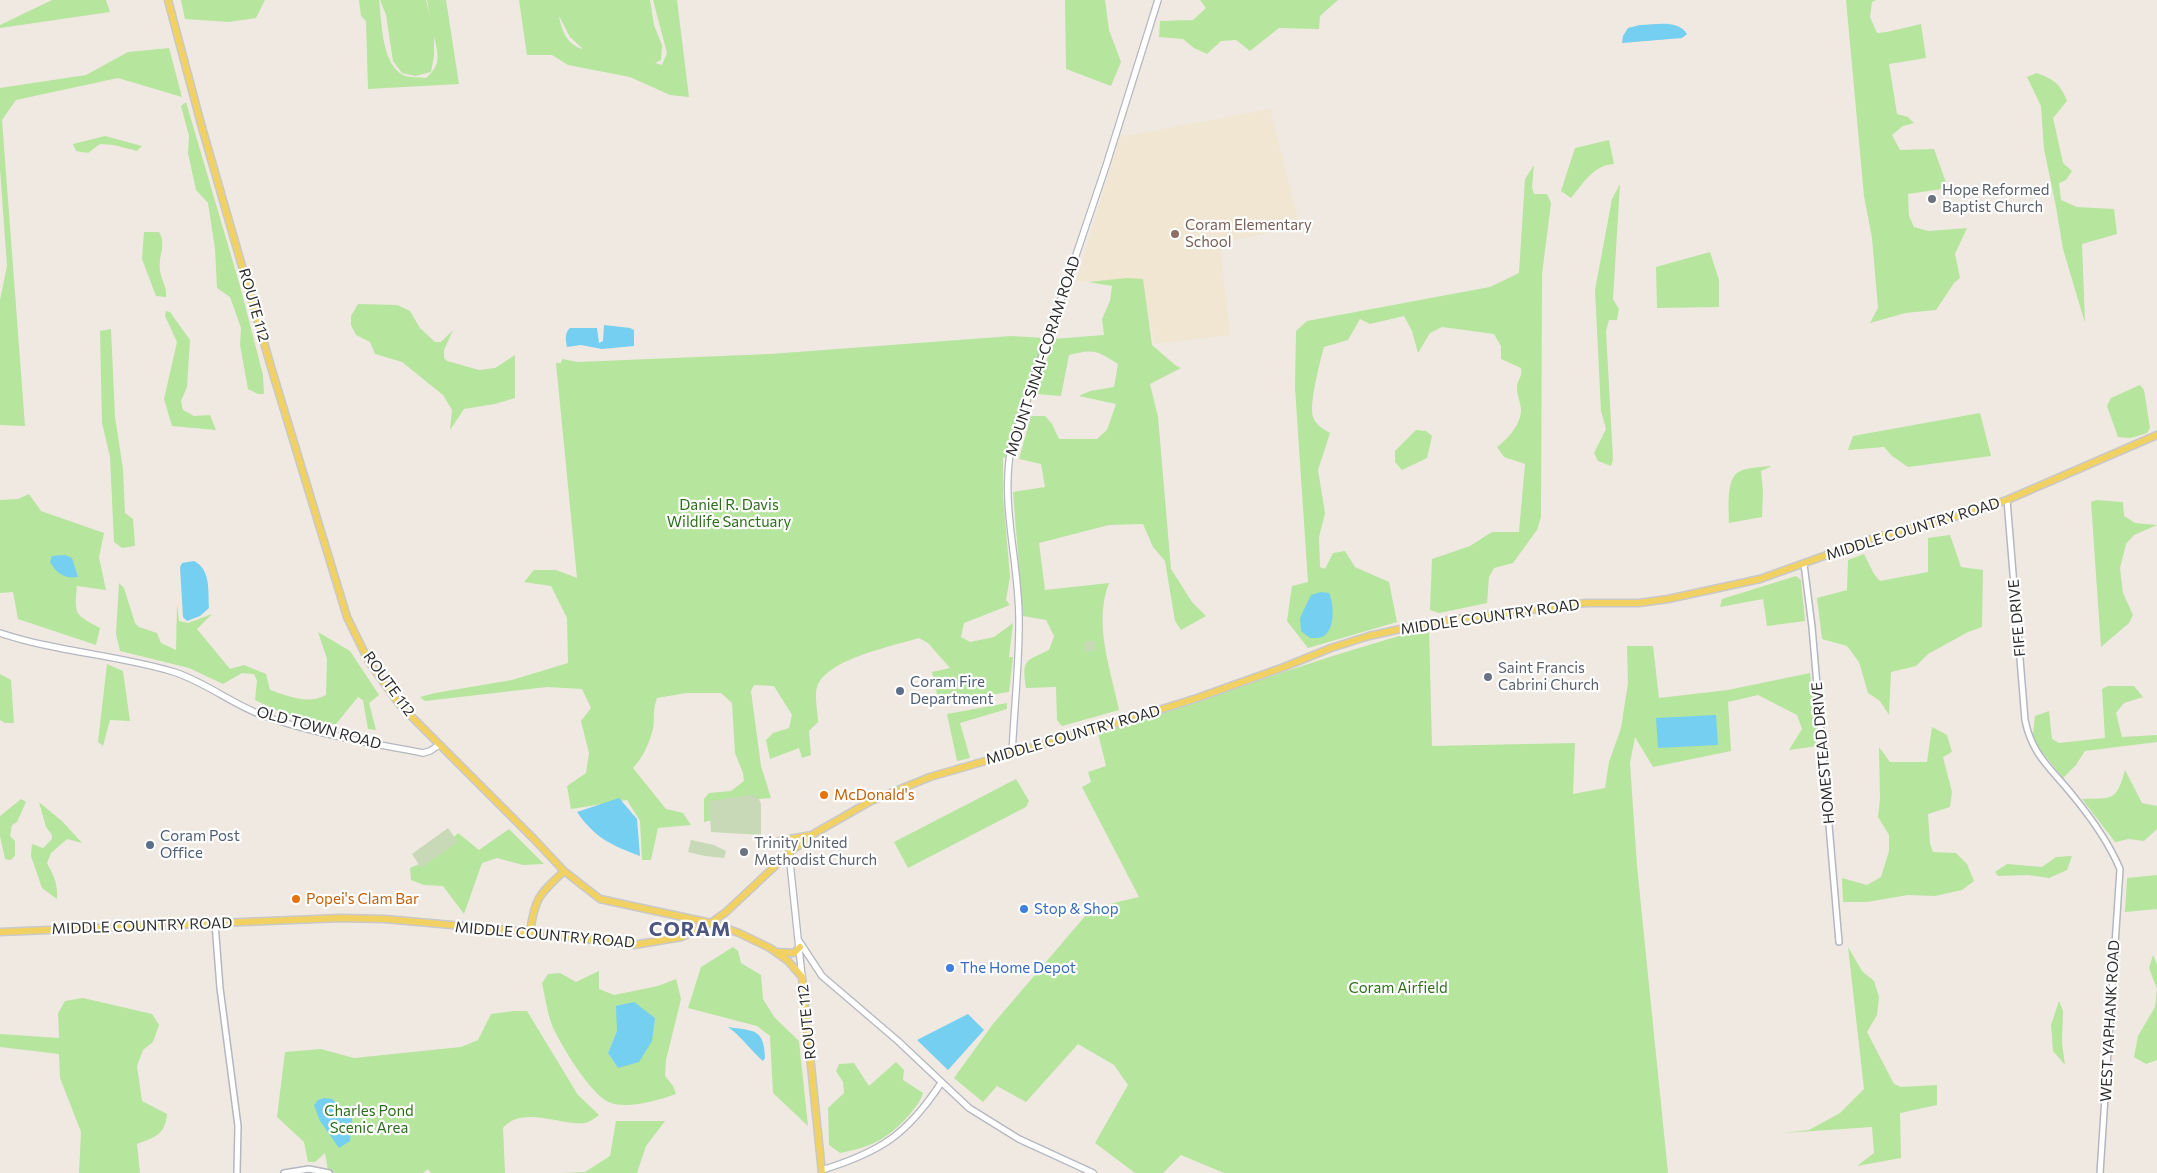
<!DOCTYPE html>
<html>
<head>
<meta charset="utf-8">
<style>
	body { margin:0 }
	canvas { display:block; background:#efe9e1 }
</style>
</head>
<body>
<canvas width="2157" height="1173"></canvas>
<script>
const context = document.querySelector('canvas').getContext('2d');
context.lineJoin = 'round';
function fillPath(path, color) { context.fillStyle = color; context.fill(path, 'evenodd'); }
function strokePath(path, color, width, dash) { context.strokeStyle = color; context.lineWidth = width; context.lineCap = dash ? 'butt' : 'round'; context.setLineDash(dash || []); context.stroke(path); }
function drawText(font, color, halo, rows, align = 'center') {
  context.font = font + ' Commissioner,sans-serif'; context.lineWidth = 4.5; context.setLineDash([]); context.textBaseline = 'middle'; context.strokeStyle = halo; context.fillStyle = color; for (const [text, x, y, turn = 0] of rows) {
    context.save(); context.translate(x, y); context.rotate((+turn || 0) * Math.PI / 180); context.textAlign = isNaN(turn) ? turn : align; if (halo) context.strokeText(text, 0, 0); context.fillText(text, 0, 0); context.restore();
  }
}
fillPath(new Path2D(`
	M1270 109 1300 226 1220 243 1230 335 1155 344 1141 282 1076 281 1120 137Z`), '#f0e6d1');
fillPath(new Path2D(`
	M52 0H106L110 12 0 28V25Z
	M181 0H265L256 18 229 22 185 19Z
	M359 0H379C382 22 381 63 403 75 409 78 419 77 426 78 442 65 438 54 434 36V56L431 72 415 76 402 73 393 61 386 15 380 0H426L430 16 427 0H446L459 84 368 89 366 21 361 16Z
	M519 0H650L654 25 662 45 661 60 655 63 662 65 667 53 653 0H677L689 97 670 95 630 77 568 65 552 55H527ZM559 16 570 37 583 49C568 46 561 30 559 16Z
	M1065 0H1105L1109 30 1121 62 1111 86 1066 69Z
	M1200 0H1338L1320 16 1319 29 1279 28 1250 51 1236 40 1221 41 1207 54 1194 48 1183 39 1159 37 1160 21 1193 20 1206 8Z
	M1846 0H1876L1872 2 1870 17 1877 33 1887 32 1921 24 1926 58 1889 64 1897 114 1908 117 1914 123 1903 126 1892 135 1900 150 1934 149 1948 188 1908 194 1909 216 1914 227 1928 231 1967 228 1955 254 1960 278 1954 283 1936 310 1905 313 1870 323 1878 308 1872 238 1864 196Z
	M169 48 182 97 118 78 16 100 2 120 25 426 0 425V300L7 266 0 169V88L86 75 128 52Z
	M2037 73C2054 79 2061 85 2067 101L2053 118 2063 163 2072 171 2066 180 2059 183 2061 200 2077 207 2114 209 2117 234 2082 244 2085 323 2063 249 2056 207 2044 149 2041 106 2027 77Z
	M186 102 240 286 263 375 264 394H258L248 389 240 345 241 328 230 297 217 288 215 249 208 203 196 190 188 153 189 136 181 106Z
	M105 136 142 146 137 151 114 145 100 144 88 153 76 151 73 144Z
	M1609 140 1614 164C1593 165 1583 184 1571 198L1561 191 1575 148Z
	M1534 165 1532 187 1534 194H1547L1551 203 1542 274 1541 517 1537 530 1513 563 1494 568 1489 577 1487 603 1439 613 1430 610 1432 559 1470 546 1492 532H1519L1525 464 1504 457 1497 447C1508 439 1521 424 1521 410 1521 402 1516 394 1517 386 1518 379 1523 376 1521 368L1501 359V346L1494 334 1442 327 1430 333 1418 353 1412 331 1404 316 1370 324 1360 319 1348 340 1324 347C1320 362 1309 403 1313 417 1316 425 1323 429 1330 433L1318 470 1325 513 1319 537 1320 567 1325 569 1333 553 1345 551 1355 567 1389 582 1397 622 1308 648 1287 621 1292 586 1308 582 1295 388 1296 331 1307 321 1490 287 1519 273 1525 179Z
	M1620 184 1613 299 1619 309 1617 320H1609L1606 331 1613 459 1611 466 1598 461 1594 453 1606 429 1601 411 1595 290 1612 199Z
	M144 232H159C167 245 158 256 160 270 161 280 167 286 166 297L156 296 142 259Z
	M1710 252 1719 280V307L1657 308 1656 267Z
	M1127 278 1143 279 1152 345 1175 365 1181 368 1150 384 1158 417 1171 569 1192 602 1206 616 1181 630 1175 621 1165 561 1153 547 1143 524 1109 525 1039 543 1045 590 1109 583C1093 624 1111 670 1119 710L1062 726 1057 720 1056 687 1026 688C1022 659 1024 662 1049 650L1054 636 1046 620 1023 616 1013 492 1045 487 1041 464 1019 459 1031 416H1045L1052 424 1059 439H1097L1107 430 1116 404 1079 396 1090 391 1114 387 1118 364C1096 350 1094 349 1069 355L1061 396 1037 394 1053 339 1104 335 1102 319 1110 301 1112 286 1088 282Z
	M358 304 397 305 410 311 420 328 435 342H441L453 330 444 350V358L447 361 479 370 495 368 515 355V398L495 404 464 409 450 430 452 410 443 395 402 362 375 354 370 342 356 335 351 325V316Z
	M166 311 170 312 190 340 187 387 181 401 183 410 194 416 210 415 216 430 172 426 164 399 177 342 165 316Z
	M111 329 115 417 123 469 125 513 133 519 135 546 122 548 114 542 110 457 102 423 100 331Z
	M1012 336 1045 338 1006 457 1003 458V496L1010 577 1006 600 1010 605 964 623 961 637 970 642 994 637 1013 623 1009 657H1013L1009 692 939 703 932 672 950 668 928 643 919 638C893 646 826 659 817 687 814 696 818 712 818 722L809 731 811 755 802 758 799 748 770 759 766 740 773 733 789 728 792 715 774 686 754 685 751 691 761 766 771 798 725 802 716 819 704 822V799L709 793 731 791 744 781 743 773 735 753 732 703 721 693H686L657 698C652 712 655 719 653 729 650 742 642 759 633 768L666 809 683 813 691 825 658 828 651 860H642L640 821 627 800 571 809 567 786 586 773 589 753 581 721 591 708 582 689 547 687 425 701 420 697 435 693 512 680 568 663 567 618 551 586 524 582 534 570H556L577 578 556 363H561L562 359 578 362 770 354Z
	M2140 385 2144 390 2150 428 2147 433 2131 438 2118 437 2107 406 2111 398Z
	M1980 413 1991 456 1908 467 1892 456 1884 447 1848 450 1853 436Z
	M1416 430 1426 431 1432 436 1427 458 1402 470 1395 462V451Z
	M1772 466 1761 471 1763 492 1762 517 1729 523C1729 510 1726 481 1737 473 1745 467 1762 467 1772 466Z
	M29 494 41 511 104 533 99 557 106 590 77 586C74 616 75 614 100 628L96 645 18 619 13 592 0 593V500L18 499Z
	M2096 500 2123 502 2124 516 2135 523 2157 525 2134 535 2126 544 2120 568 2123 593 2133 615 2129 623 2101 647 2091 502Z
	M1950 535 1961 567 1983 570 1982 627 1968 632 1928 654 1916 666 1891 672 1889 715 1880 701 1868 693 1859 662 1847 646 1822 639 1817 598 1847 590 1848 560 1864 554 1874 574 1880 581 1928 572V538Z
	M1796 576 1801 580 1805 621 1767 626 1763 599 1720 607 1722 599Z
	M119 583 124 588 135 623 139 627 157 633 161 643 176 650 177 604 179 621 188 623 212 614 197 629 230 669 244 665 266 674 270 690C288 696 308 705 326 695L327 659 318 632 350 651 379 695 369 703 376 730 368 729 363 700 358 697 336 724H315L276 710 255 700 257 681 254 674 242 673 223 684 189 668 120 651 116 634Z
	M1429 628 1432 746 1575 743 1573 794 1605 788 1609 762 1621 728 1628 683 1627 646H1653L1659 698 1728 690 1810 673 1818 746 1789 750 1802 729 1797 715 1758 695 1728 702 1731 751 1653 767 1635 737 1630 763 1637 866 1668 1173H1224L1181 1155 1163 1173H1135L1095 1143 1128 1085 1114 1065 1078 1044 1026 1102 997 1086 983 1102 954 1078 993 1024 1092 908 1139 897 1082 787 1091 782 1088 772 1106 766 1098 733C1209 700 1317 657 1429 628Z
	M107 664 123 671 130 721 110 720 103 746 98 742Z
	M0 674 11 680 14 723H5L0 720Z
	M2108 686H2134L2143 697 2124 703 2116 713 2122 737 2157 735V742L2085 751 2076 765 2063 778 2038 747 2033 735 2035 716 2049 711 2052 739 2059 743 2105 738 2102 689Z
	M1007 703V709L960 723 970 758 957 761 947 714Z
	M1932 727 1947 735 1952 752 1943 757 1952 792 1950 807 1928 814 1930 844 1933 852 1956 853 1967 864 1974 881 1962 890 1935 896 1908 895 1867 902H1843L1842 878 1867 885 1881 877 1889 851V835L1878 817 1880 799 1879 747 1890 762H1927Z
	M2125 770 2142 803 2157 806V829L2144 841 2129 839 2115 842 2082 799C2113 798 2116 802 2125 770Z
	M1016 779 1029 801 1026 807 908 868 894 842Z
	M21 799 26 802 17 822 12 825 10 836 15 841V856L10 860 5 859 0 836V816Z
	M39 802 63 822 82 843 67 839 51 853 47 863C54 876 58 884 57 899L42 888 31 856 32 844 43 848 52 839V835L46 827Z
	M509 829 544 864 523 865 497 858 482 863 464 914 443 886 424 885 411 880 410 868 434 858 458 833 479 850Z
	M2072 856 2067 870 2049 878 2028 875 1998 876 1995 872 2007 864 2042 867 2056 857Z
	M2157 875V909L2125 912 2127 878Z
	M733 947 738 951 741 963 761 975 763 999 775 1018 799 1041 808 1126 773 1093 770 1036 757 1026 688 1008 701 967Z
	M1848 947 1862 971 1874 981 1879 997 1877 1015 1867 1032 1894 1084 1901 1087 1937 1085V1105L1900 1113 1901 1158 1857 1166 1874 1153 1872 1127 1784 1133 1809 1130 1840 1113 1864 1089Z
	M2153 955 2157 965V1060L2146 1064 2134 1057 2138 1036 2155 1007 2157 989 2149 968Z
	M599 971V989L614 995 658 986 676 979 681 999 666 1060 665 1076 673 1086 676 1094C659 1100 629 1109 611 1103 592 1097 560 1044 552 1025 547 1012 545 996 542 983L548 974 560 973 576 982ZM617 1031 618 1068 608 1053Z
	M83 998 152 1014 159 1025 153 1042 143 1050 137 1066 142 1101 167 1114C165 1135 155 1137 137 1144L140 1173H79L81 1132 60 1078 59 1054 0 1047V1034L59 1038 58 1013 65 1001Z
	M2059 1001 2063 1011 2062 1043 2065 1065 2053 1051 2051 1025Z
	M514 1011H527L578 1095 599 1115C595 1118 590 1122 585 1123 560 1126 523 1105 503 1128L505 1173H431L428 1169 423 1173H336L328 1171 325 1153 315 1162H308L304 1142 277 1117 285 1052 321 1049 354 1058 461 1047 478 1040 491 1014Z
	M896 1062 904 1070 903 1080 923 1093C921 1101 916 1106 911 1113 889 1138 873 1147 840 1153L829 1145 828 1108 844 1093 843 1082 836 1071 839 1064 854 1063 869 1086Z
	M616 1121H665L646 1146 637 1173H561L585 1172 610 1156Z`), '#b6e59e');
fillPath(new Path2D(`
	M1085 641H1095V651L1085 652Z
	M751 795 758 797 761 804V835L711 832 709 801Z
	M448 828 458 842 421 868 412 854Z
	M691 840 714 845 726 851 724 858 705 856 688 852Z`), '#c8d9b8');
fillPath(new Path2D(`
	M1640 25C1656 25 1677 19 1687 34L1682 38 1622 43 1623 36 1628 28Z
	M604 325 630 328 634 330V346L602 349 581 345 567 347C566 341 564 333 570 328H597L599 343 603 341Z
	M65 555 72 558 78 577C65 579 57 574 50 562L52 556Z
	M194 561C211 569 208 592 209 608L200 616 187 621 183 617 180 567 182 563Z
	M1321 592 1329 593C1334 603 1336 631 1322 637 1319 638 1314 638 1310 638L1301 631 1300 618 1311 595Z
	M1716 715 1718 745 1658 748 1656 718Z
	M619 798 637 819 640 856C611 845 595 838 577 812Z
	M634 1002 655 1018 652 1041 639 1062 618 1068 608 1053 617 1031 616 1006Z
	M968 1014 984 1030 948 1070 917 1040Z
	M728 1027C754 1031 764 1028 765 1058L763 1061C750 1050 741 1036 728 1027Z
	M324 1098 332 1099 352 1118 350 1141 339 1148 320 1121 314 1105 318 1100Z`), '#75cff0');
const tertiary = new Path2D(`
	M2007 500 2025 720C2032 756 2053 770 2074 797 2092 819 2109 843 2120 869L2100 1173
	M1804 564 1812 627 1839 942
	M215 923 220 988 238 1126 237 1173
	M284 1173 309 1169 329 1173`);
const secondary = new Path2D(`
	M0 633C57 652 118 655 174 672 208 683 234 706 267 717 316 734 371 743 423 753L430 751 439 745
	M1012 754C1014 711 1019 667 1019 624 1020 564 1000 507 1011 448L1106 166 1158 0
	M789 853 802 977
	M799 941 822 976 898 1041 969 1108 1019 1139 1093 1173
	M822 1170C880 1152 907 1135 941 1083`);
const primary = new Path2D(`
	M168 0 201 124 271 367 347 617 369 662 399 704 534 839 564 871 600 899 711 923 739 933 770 948 788 961 802 977 822 1173
	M779 841 812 835
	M0 932 341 918 385 919 530 932 634 945 682 937 711 923 726 912 789 853 815 833 871 801 930 777 1137 717 1197 698 1284 667 1331 648 1369 636 1423 624 1464 618 1586 603H1639L1668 599 1760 579 1877 537 1961 515 2007 500 2157 435
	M530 932C535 897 539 895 564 871
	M777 952 794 953 800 947`);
strokePath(tertiary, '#b4b7c1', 8);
strokePath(secondary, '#b4b7c1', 8);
strokePath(primary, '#c9c9c9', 9);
strokePath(tertiary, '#fff', 5);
strokePath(secondary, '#fff', 5.5);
strokePath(primary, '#f2d163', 6);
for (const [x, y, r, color] of [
	[1932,199,5,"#6b7280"],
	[1175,234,5,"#8d6e63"],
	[1488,677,5,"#6b7280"],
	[900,691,5,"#5c6f8a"],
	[824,795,5,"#e8710a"],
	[150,845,5,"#5c6f8a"],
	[744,852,5,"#6b7280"],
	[296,899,5,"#e8710a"],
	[1024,909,5,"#3f7fe0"],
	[950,968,5,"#3f7fe0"]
]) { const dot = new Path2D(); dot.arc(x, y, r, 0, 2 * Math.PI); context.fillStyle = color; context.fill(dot); strokePath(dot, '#fff', 2); }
drawText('15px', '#5b616d', '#fff', [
	["Hope Reformed",1942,190],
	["Baptist Church",1942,207],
	["Saint Francis",1498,668],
	["Cabrini Church",1498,685],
	["Trinity United",754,843],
	["Methodist Church",754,860]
], 'left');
drawText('15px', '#785e54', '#fff', [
	["Coram Elementary",1185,225],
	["School",1185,242]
], 'left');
drawText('15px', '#2e2e2e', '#fff', [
	["ROUTE 112",254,305,74],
	["MOUNT SINAI-CORAM ROAD",1043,356,-72],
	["MIDDLE COUNTRY ROAD",1913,529,-17],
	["MIDDLE COUNTRY ROAD",1490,617,-8],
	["FIFE DRIVE",2017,618,-95],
	["ROUTE 112",389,684,54],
	["OLD TOWN ROAD",319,728,15],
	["MIDDLE COUNTRY ROAD",1073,735,-16],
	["HOMESTEAD DRIVE",1823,753,-95],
	["MIDDLE COUNTRY ROAD",142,926,-2],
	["MIDDLE COUNTRY ROAD",545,935,5],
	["WEST YAPHANK ROAD",2110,1021,-87],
	["ROUTE 112",807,1022,-96]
]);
drawText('15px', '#2c6e1b', '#fff', [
	["Daniel R. Davis",729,505],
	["Wildlife Sanctuary",729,522],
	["Coram Airfield",1398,988],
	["Charles Pond",369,1111],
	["Scenic Area",369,1128]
]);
drawText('15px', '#4e5e75', '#fff', [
	["Coram Fire",910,682],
	["Department",910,699],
	["Coram Post",160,836],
	["Office",160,853]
], 'left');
drawText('15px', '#c56008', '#fff', [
	["McDonald's",834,795],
	["Popei's Clam Bar",306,899]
], 'left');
drawText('15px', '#366cbe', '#fff', [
	["Stop & Shop",1034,909],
	["The Home Depot",960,968]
], 'left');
context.letterSpacing = '1px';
drawText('bold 20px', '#4d5680', '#fff', [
	["CORAM",690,929]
]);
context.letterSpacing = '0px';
</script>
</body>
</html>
